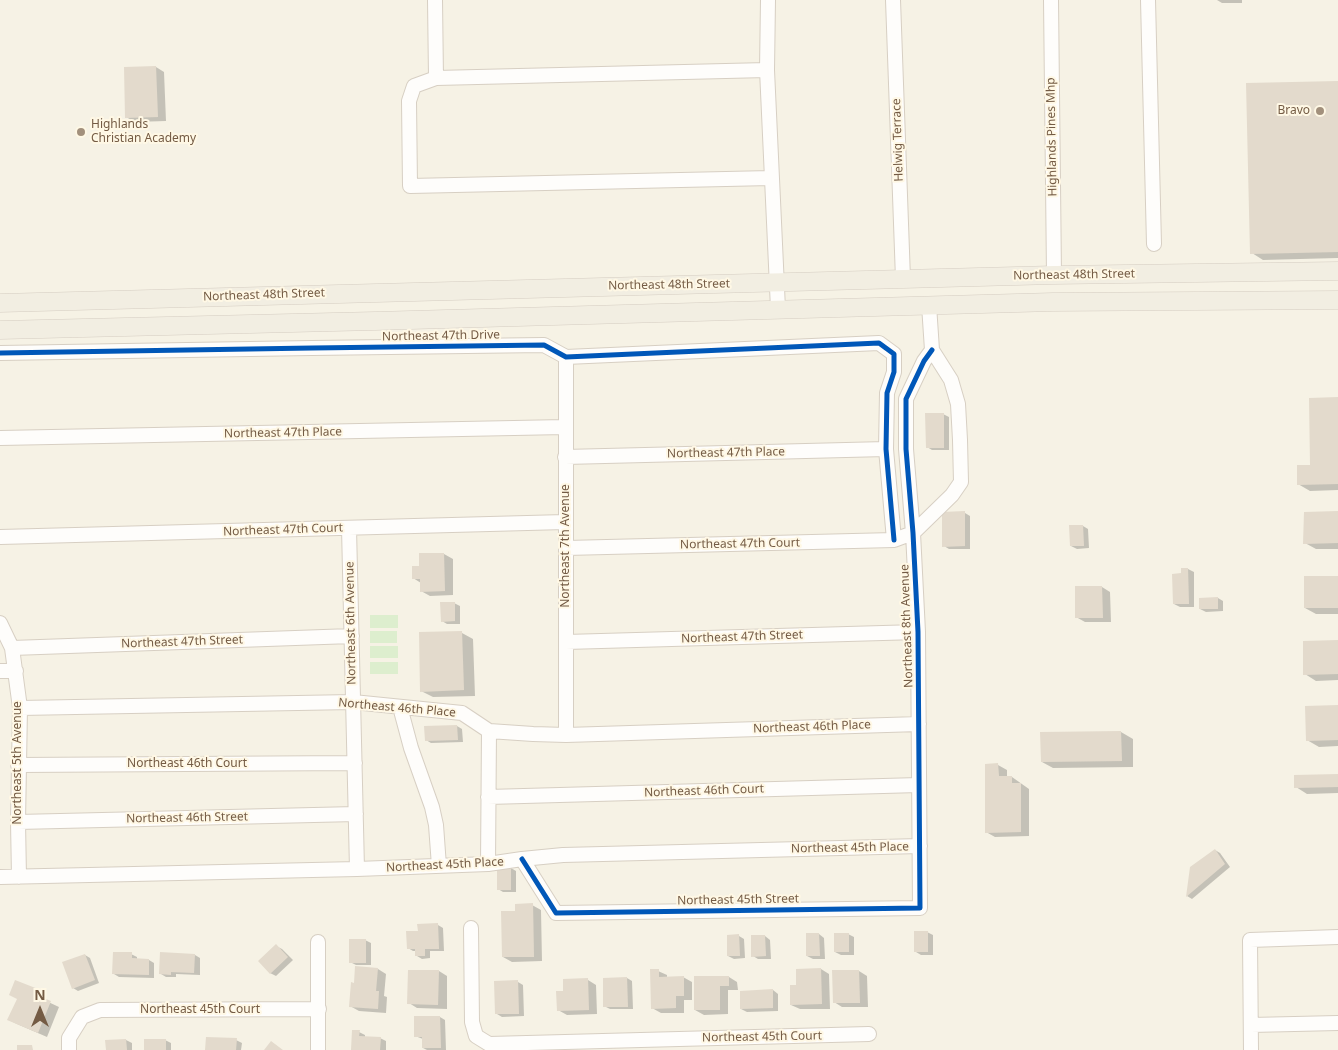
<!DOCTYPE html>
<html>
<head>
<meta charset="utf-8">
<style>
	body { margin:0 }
	#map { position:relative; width:1338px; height:1050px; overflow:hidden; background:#f6f2e5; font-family:"Noto Sans",sans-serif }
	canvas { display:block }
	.north { position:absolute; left:15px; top:985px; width:50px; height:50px; -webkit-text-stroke:4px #fff8e5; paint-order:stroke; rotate:0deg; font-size:14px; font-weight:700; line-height:20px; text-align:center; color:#745b44 }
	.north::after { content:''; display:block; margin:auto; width:18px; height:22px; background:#745b44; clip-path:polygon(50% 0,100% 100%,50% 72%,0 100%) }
</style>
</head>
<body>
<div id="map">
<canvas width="1338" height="1050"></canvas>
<div class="north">N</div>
</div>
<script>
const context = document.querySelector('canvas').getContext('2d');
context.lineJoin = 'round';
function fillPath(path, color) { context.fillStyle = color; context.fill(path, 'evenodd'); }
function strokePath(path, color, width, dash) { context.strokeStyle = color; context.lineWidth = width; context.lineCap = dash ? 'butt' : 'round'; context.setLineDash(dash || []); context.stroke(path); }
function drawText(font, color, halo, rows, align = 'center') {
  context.font = font + ' "Noto Sans",sans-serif'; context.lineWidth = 4; context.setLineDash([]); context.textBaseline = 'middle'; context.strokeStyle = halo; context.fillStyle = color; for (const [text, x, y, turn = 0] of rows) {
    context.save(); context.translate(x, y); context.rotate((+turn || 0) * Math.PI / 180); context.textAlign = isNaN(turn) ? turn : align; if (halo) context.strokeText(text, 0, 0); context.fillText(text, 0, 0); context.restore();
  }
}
fillPath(new Path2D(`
	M370 615H398V628H370Z
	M370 631H397V643H370Z
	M370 646H398V658H370Z
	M370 662H398V674H370Z`), '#ddeece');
fillPath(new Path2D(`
	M1217 0H1242V3H1222Z
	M156 67 164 72 166 121 135 122 126 117Z
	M1338 82V258L1263 260 1252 253Z
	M1338 398V490L1310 491 1298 484 1312 466Z
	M943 414 949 417V450H932L927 447Z
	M1338 512V549H1316L1305 543Z
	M965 513 970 516V549H949L944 546Z
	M1083 526 1088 529 1089 548 1077 549 1071 546Z
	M420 554H444L453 559V595L430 596 421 591V583L413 578 420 567Z
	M1182 569H1188L1194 572V607H1180L1174 604 1182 575Z
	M1338 577V614H1316L1305 608Z
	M1102 587 1110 592 1111 622H1085L1076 617Z
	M1218 598 1223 601V611L1206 612 1200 609Z
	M454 603 460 606V624H447L442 621Z
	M462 633 473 639 475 696 433 697 421 691Z
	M1338 642V680L1316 681 1305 674Z
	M1338 706V746L1319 747 1307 740Z
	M457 726 462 729 463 742 431 743 426 740Z
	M1121 732 1133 739V767L1053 768 1042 762 1041 733Z
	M998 765 1007 770V777H1012L1029 789V836L995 837 986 832Z
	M1338 775V793L1307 794 1296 787Z
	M1215 850 1220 853 1230 867 1192 899 1187 896Z
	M511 868 516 871V892H503L498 889Z
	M532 905 541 910 542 961 512 962 503 957 517 912Z
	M438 925 443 928 444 951H430V958L422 959 417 956 416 951H413L408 948 419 932Z
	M927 932 933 935V955H921L916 952Z
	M819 934 824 938 825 959H813L807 956Z
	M848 934 854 937V955H841L835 952Z
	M739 936 744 939 745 958 734 959 728 956Z
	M765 936 770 940 771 959H758L753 956Z
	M365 940 371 943V965H356L350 962Z
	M276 946 282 949 293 960 276 976 270 973Z
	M131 954 137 957V960H149L154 963V978L119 977 114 974Z
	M85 955 90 958 99 983 78 991 73 988Z
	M195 955 200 958V975L176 974V977H166L161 974Z
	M378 969 386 974 384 996 387 997 386 1013 359 1011 350 1006 355 984Z
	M821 969 829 974 830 1009H800L791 1005 798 986Z
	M439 971 447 976V1009L417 1008 409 1003Z
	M658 971 667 975V978L683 977 692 982V1000H684V1013H661L652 1008Z
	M859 971 867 976 868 1007H842L834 1002Z
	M729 977 737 982 738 990H728V1014L704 1015 695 1010Z
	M627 978 632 981 633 1009H610L604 1006V979Z
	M588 980 596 985 597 1014 567 1015 558 1010 565 992Z
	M16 981 46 995 44 1000 59 1007 47 1037 17 1024 9 1020 18 999Z
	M518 982 523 985 524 1016 502 1017 497 1014Z
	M773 990 778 994V1011L747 1012 741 1009Z
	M440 1017 445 1020 446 1050H427L423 1048V1039L415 1036V1018Z
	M359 1032 365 1035V1038H380L386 1041V1050H352Z
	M126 1040 132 1043V1050H107V1041Z
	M165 1040 171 1043V1050H145Z
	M236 1040 242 1043 241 1050H206Z`), '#0003');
fillPath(new Path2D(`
	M156 66 158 117 125 118 124 67Z
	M1338 81V252L1250 254 1246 83Z
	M1338 397V484L1297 485V465H1310L1309 398Z
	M925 413H944V448H926Z
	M965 511V546L942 547V512Z
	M1338 511V543L1303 544 1304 512Z
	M1069 525H1083L1084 546H1070Z
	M419 553H444L445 591 420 592V579H412V566H419Z
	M1181 568H1188L1189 604H1173L1172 574 1181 573Z
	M1304 576H1338V608H1304Z
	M1075 586H1102L1103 618H1075Z
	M1218 597V609H1199V598Z
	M440 602H455V621L441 622Z
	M462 631 464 690 420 692 419 632Z
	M1338 640V674L1303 675V641Z
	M1338 705V740L1306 741 1305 706Z
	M457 725 458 740 425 741 424 726Z
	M1121 731 1122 761 1041 762 1040 732Z
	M998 763 999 776H1012V783H1021V832L985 833V764Z
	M1338 774V787L1294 788V775Z
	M1215 849 1225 864 1186 897 1190 867Z
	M497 867H511V890H497Z
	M533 903 534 957H502L501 911H515V904Z
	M438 923 439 949H425V956H415V949H407L406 931H418L417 924Z
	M914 931H928V952H914Z
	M806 933H819L820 956H806Z
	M834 933H849V952H834Z
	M739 934 740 956H727V935Z
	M751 935H765L766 956 751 957Z
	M349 939H366V963H349Z
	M276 944 288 957 270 974 258 961Z
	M113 952H132V958L149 959V975L112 974Z
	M160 952 195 954 194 973 171 972V975L159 974Z
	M85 954 95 980 72 989 62 962Z
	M355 966 378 968 376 991H379L378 1009 349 1007 351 982 354 983Z
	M821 968 822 1004 790 1005V985H796V969Z
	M650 969H659V977L684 976V996H676V1008L651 1009Z
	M408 970H439L438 1005 407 1004Z
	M832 970H859L860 1003H833Z
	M694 976H729V986H720V1010H694Z
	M627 977 628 1007H603V978Z
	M588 978 589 1010 557 1011 556 991H563V979Z
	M15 980 38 989 36 995 51 1001 38 1033 7 1020 17 999 9 995Z
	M518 980 519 1014H495L494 981Z
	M773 989V1008L740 1009V991Z
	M414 1016H440L441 1048H422V1037H414Z
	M352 1030H360L359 1036 381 1037 380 1050H351Z
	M206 1037 237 1038 236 1050H205Z
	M126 1039 127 1050H106L105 1040Z
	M144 1039H166V1050H144Z
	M271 1041 283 1050H264Z
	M17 1045H32L33 1050H17Z`), '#e3dacc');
const minor = new Path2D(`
	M435 0 436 78 414 86 409 101 410 186 771 178
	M768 0 767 70 778 309
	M893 0 903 279
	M1051 0 1054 275
	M1148 0 1154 244
	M436 78 767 70
	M0 353 312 348 544 345 566 357 879 343 894 354V372L887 393 886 449 894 540
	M566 357V735
	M0 438 565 427
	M565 457 886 449
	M349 528 357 869
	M0 537 565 522
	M566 548 894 540 913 533 952 495 961 482 960 440 958 404 951 380 932 350 929 305
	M0 623 12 648 20 708 18 822 19 877
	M566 642 918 632
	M12 648 352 636
	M0 671H16
	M400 707 411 748 432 807 436 825 439 866
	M20 708 353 702 462 713 489 731 533 734 566 735 919 724
	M18 765 355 763
	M488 797 919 785
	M18 822 356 814
	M522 859 556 913 920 908 918 632 913 533 906 449V399L924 361 932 350
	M488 864 489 731
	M0 877 357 869 488 864 522 859 563 855 920 846
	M471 928 472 1022 476 1036 489 1044 869 1034
	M318 942V1050
	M1251 1025 1338 1023
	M69 1050V1038L82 1017 100 1010 319 1009
	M1251 1050 1250 940 1338 937`);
const major = new Path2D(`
	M0 303 1054 275 1338 271
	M0 330 375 321 1053 302 1338 300`);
strokePath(minor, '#d7cfc3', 16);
strokePath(major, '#d5cdc2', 19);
strokePath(minor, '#fefdfb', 14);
strokePath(major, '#f2eee2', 18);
strokePath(new Path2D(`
	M0 353 312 348 544 345 566 357 879 343 894 354V372L887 393 886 449 894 540
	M522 859 556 913 920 908 918 632 913 533 906 449V399L924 361 932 350`), '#0057b8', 5);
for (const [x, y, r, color] of [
	[1320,111,5,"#a2907c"],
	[81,132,5,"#a2907c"]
]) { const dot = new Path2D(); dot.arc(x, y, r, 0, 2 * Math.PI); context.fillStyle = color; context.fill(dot); strokePath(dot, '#fff8e5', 2); }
drawText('12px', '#745b44', '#fff8e5', [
	["Bravo",1310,111],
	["Highlands",91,125,"left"],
	["Christian Academy",91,139,"left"]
], 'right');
drawText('12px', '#745b44', '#fff8e5', [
	["Highlands Pines Mhp",1052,137,-91],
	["Helwig Terrace",898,140,-92],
	["Northeast 48th Street",1074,275,-1],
	["Northeast 48th Street",669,285,-1],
	["Northeast 48th Street",264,295,-2],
	["Northeast 47th Drive",441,336,-1],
	["Northeast 47th Place",283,433,-1],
	["Northeast 47th Place",726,453,-1],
	["Northeast 47th Court",283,530,-2],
	["Northeast 47th Court",740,544,-1],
	["Northeast 7th Avenue",566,546,-90],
	["Northeast 6th Avenue",351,623,-91],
	["Northeast 8th Avenue",907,626,-92],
	["Northeast 47th Street",742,637,-2],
	["Northeast 47th Street",182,642,-2],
	["Northeast 46th Place",397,708,5],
	["Northeast 46th Place",812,727,-2],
	["Northeast 5th Avenue",18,763,-90],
	["Northeast 46th Court",187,764],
	["Northeast 46th Court",704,791,-2],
	["Northeast 46th Street",187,818,-1],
	["Northeast 45th Place",850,848,-1],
	["Northeast 45th Place",445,865,-3],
	["Northeast 45th Street",738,900,-1],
	["Northeast 45th Court",200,1010],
	["Northeast 45th Court",762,1037,-1]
]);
</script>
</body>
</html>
